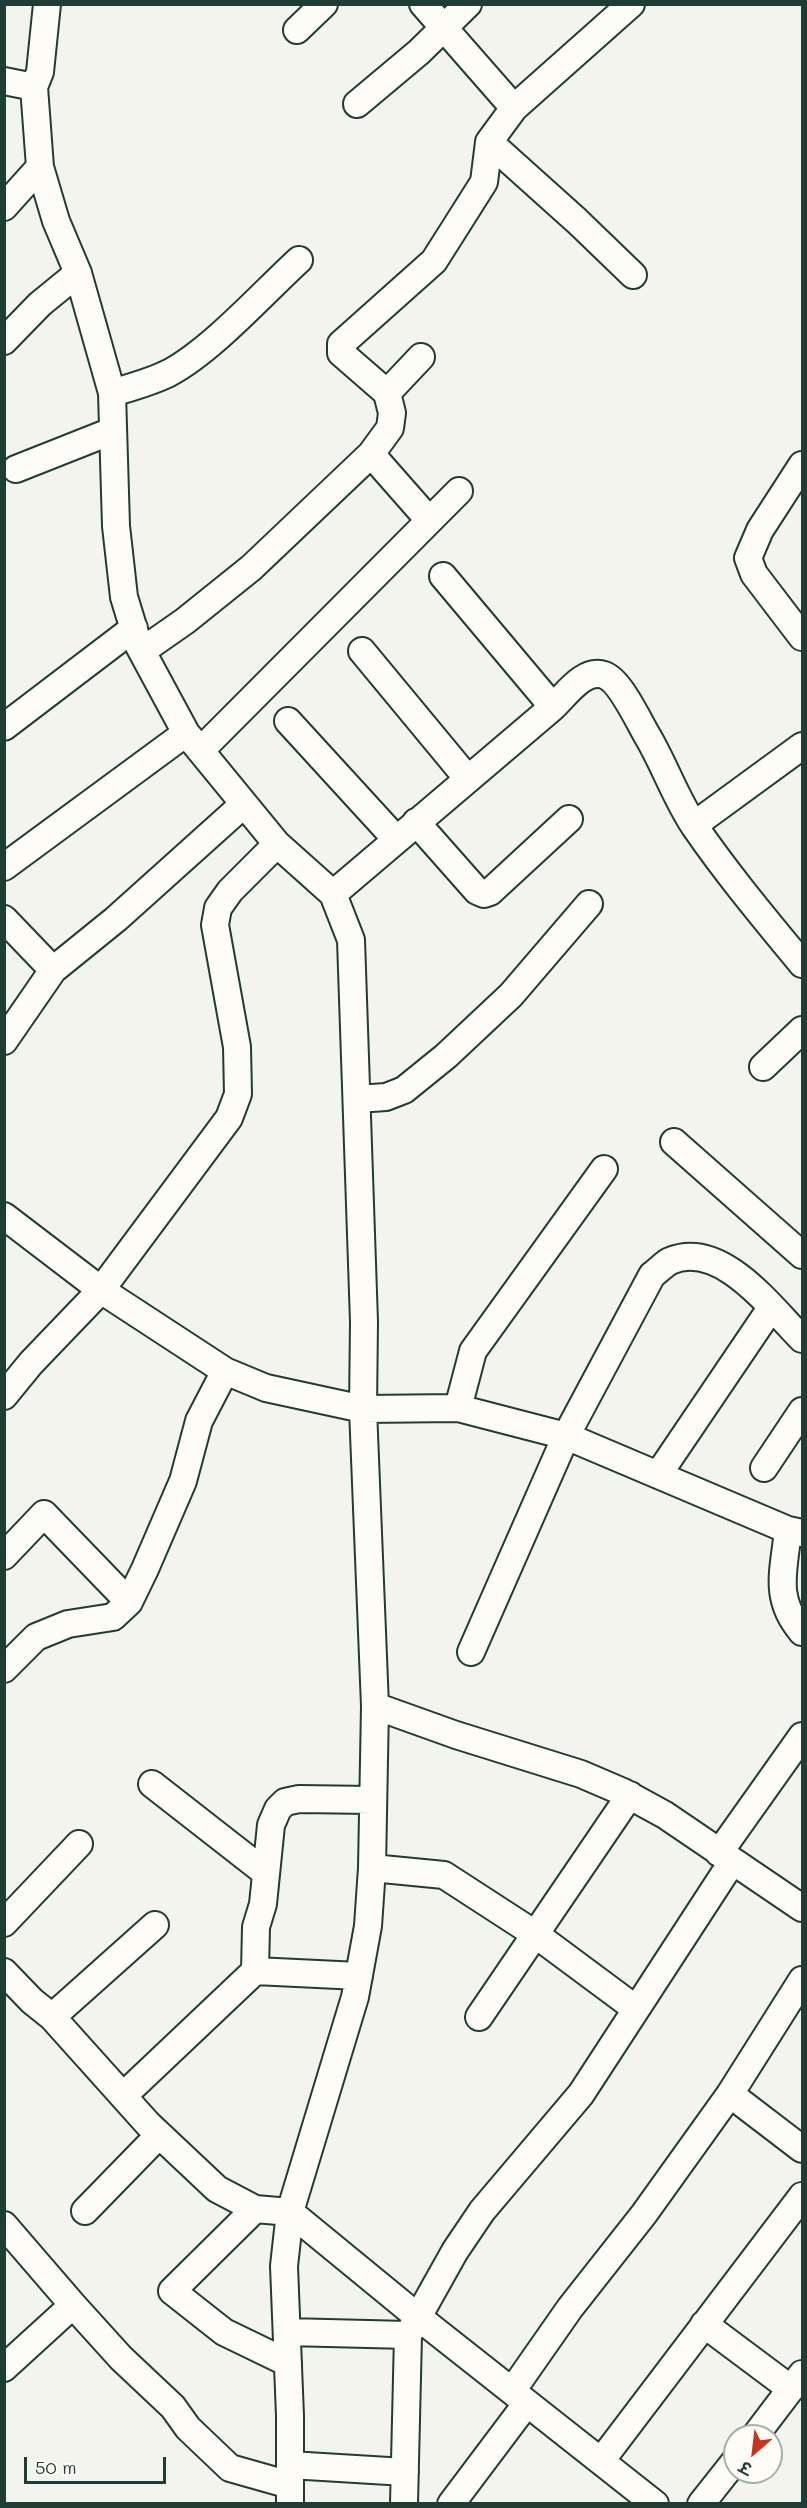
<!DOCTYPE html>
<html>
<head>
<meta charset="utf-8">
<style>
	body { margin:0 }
	#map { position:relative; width:807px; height:2508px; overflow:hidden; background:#f4f4ef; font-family:Mali,"Playpen Sans Deva",sans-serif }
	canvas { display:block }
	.frame { position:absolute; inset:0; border:6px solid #1f3d34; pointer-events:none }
	.north { position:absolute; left:723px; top:2424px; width:60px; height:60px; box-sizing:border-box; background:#fdfcf7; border:2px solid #a4b0a9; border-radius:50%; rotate:208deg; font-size:16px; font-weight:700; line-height:24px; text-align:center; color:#1f3d34 }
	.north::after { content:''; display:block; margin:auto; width:21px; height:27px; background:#c8321e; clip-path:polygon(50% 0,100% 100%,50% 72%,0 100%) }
	.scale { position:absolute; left:24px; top:2457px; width:142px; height:27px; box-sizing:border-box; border:3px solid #1f3d34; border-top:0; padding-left:8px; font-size:18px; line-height:21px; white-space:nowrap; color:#1f3d34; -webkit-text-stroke:4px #fdfcf7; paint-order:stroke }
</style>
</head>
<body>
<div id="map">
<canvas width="807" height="2508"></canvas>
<div class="frame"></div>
<div class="north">उ</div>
<div class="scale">50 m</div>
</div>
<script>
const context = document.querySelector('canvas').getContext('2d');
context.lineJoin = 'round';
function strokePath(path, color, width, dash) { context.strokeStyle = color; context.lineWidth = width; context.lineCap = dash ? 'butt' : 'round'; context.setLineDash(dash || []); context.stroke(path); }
const minor = new Path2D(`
	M47 4 40 72 34 87 40 167 56 221 78 273 112 393 116 526 124 597 139 646 186 733 277 844 333 894 351 940 364 1322 363 1409 375 1706 372 1868 368 1926 355 1997 290 2212 284 2266 290 2416V2504
	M297 30 324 4
	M4 81 34 87
	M357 104 419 52 468 4
	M514 108 631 4
	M489 142 577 221 633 275
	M4 207 40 167
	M4 341 40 304 78 273
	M112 393C132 387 151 382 169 373 212 350 262 294 299 260
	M387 393 341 353V344L434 261 484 182 489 142 514 108 423 4
	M371 454 429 520
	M802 465 760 530 748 558 754 574 802 637
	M16 469 112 431
	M443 576 553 707
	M142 651 185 621 251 568 371 454 390 428 392 413 387 393 421 357
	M362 651 468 779
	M288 721 396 839
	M4 727 134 628
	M201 750 459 491
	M416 822 477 891 484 894 490 892 569 819
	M694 825 802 746
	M4 867 186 733
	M333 894 553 707C566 695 584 668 604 675 620 680 639 722 648 737 665 766 676 799 695 827 728 875 765 919 802 964
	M4 919 53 970
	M4 1041 53 970 116 919 244 804
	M763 1067 802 1030
	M357 1099 386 1097 404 1090 446 1056 511 995 589 904
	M674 1142 802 1255
	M4 1216 101 1290 225 1371 266 1388 363 1409 458 1408 566 1436 788 1530 802 1533
	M4 1396 31 1363 101 1290 229 1118 238 1094 237 1047 215 925 218 908 230 891 277 844
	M458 1408 473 1351 604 1169
	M764 1468 802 1411
	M658 1475 771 1308
	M788 1530C784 1571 773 1598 802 1632
	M4 1556 44 1514 129 1602
	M471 1652 566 1436 652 1275C658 1271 664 1264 670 1261 721 1239 771 1308 802 1339
	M4 1669 36 1637 68 1624 113 1617 129 1602 145 1569 183 1481 199 1421 225 1371
	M375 1706 456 1735 581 1774 623 1792 665 1815 802 1908
	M152 1784 266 1873
	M719 1853 802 1736
	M372 1868 444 1875 535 1934 636 2009
	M4 1923 79 1844
	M4 1972 32 2001 52 2017 148 2124 217 2189 255 2209 290 2212 418 2317 655 2504
	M359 1976 255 1971 256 1927 263 1904 271 1825 278 1809 285 1802 299 1799 372 1800
	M52 2017 155 1925
	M479 2017 630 1795
	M730 2094 802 1980
	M123 2096 255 1971
	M255 2209 172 2291 224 2332 288 2363
	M85 2211 159 2135
	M4 2225 73 2305 121 2358 173 2407 188 2428 230 2468 290 2485
	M704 2324 791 2389
	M287 2332 408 2335
	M4 2368 73 2305
	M512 2391 570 2308 644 2214 730 2094 802 2149
	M755 2436 802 2374
	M601 2461 802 2196
	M290 2465 405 2472
	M404 2504 408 2335 455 2251 482 2211 581 2094 732 1862
	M451 2504 527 2403
	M701 2504 735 2461`);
strokePath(minor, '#1f3d34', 30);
strokePath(minor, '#fdfcf7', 26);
</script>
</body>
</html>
